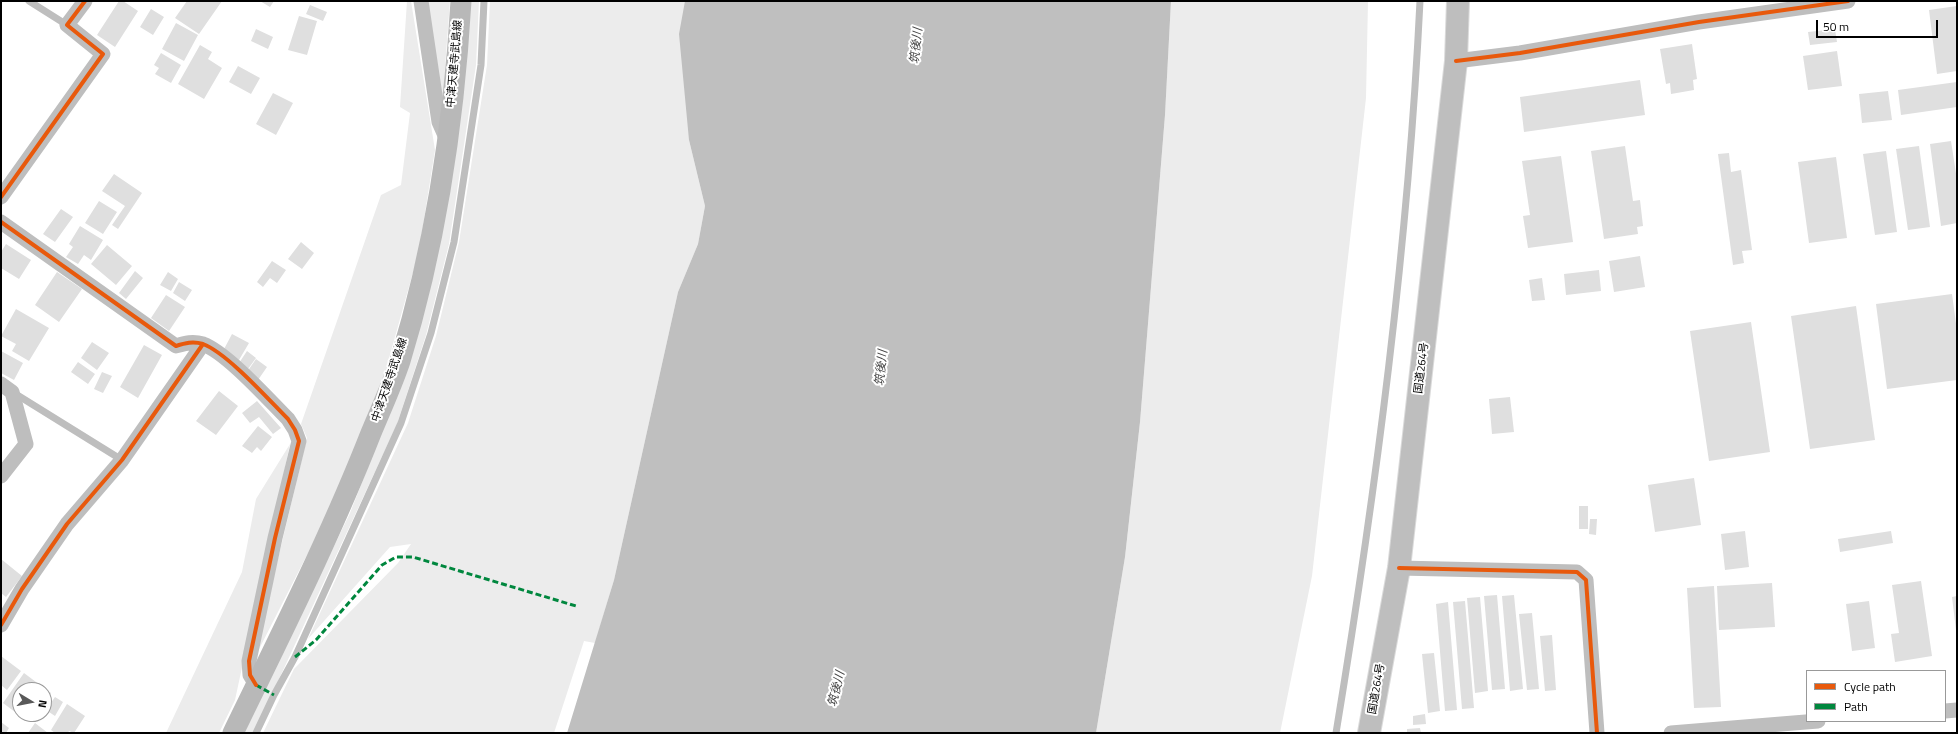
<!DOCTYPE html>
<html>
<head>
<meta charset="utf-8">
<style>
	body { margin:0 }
	#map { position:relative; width:1958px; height:734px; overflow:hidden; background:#fff; font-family:"Titillium Web",sans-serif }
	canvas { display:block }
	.frame { position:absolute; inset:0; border:2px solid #000; pointer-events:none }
	.legend { position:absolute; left:1806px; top:670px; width:140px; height:52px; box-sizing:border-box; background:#fff; border:1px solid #999; margin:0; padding:5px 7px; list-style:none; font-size:12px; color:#000 }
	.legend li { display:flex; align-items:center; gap:8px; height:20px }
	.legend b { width:20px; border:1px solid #999 }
	.north { position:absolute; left:12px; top:682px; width:40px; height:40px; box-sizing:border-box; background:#fff; border:1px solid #999; border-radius:50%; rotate:100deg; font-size:11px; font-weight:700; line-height:16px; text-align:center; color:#000 }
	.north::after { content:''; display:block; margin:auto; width:14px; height:18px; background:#595959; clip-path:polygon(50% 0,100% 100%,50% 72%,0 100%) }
	.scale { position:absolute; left:1816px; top:20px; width:122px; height:18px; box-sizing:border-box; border:2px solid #000; border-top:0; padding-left:5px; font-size:12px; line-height:14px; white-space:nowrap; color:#000; -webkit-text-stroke:3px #fff; paint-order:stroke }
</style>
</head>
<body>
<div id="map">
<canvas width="1958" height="734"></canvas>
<div class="frame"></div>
<ul class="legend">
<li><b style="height:5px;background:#e8590c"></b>Cycle path</li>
<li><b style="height:5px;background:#00873e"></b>Path</li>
</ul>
<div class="north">N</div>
<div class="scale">50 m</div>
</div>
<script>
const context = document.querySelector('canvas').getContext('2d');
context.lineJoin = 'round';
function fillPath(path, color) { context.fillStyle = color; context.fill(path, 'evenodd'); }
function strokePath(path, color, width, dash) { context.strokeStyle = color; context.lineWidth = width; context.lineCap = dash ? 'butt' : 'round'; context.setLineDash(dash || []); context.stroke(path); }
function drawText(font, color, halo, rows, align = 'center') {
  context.font = font + ' "Titillium Web","Noto Sans JP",sans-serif'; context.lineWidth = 4; context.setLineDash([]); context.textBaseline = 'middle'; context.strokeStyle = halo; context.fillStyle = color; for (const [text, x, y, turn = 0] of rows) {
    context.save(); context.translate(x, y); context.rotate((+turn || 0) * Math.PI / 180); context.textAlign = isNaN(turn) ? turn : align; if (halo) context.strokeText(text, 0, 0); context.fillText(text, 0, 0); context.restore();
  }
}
fillPath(new Path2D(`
	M407 1H411L435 150 419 251 386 369 335 500 254 659 307 438 301 424 381 195 401 185 410 113 400 107Z
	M426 1H450L442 107Z
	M470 1H479L476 65 449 244 426 335 397 424 254 733H244L350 513 402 381Z
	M490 1H707L689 140 705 206 698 244 678 292 614 580 595 643 584 641 554 733H263L294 669 398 563 411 544 390 547 308 639 408 423 436 336 459 242 487 65Z
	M1171 1H1368L1366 98 1312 576 1280 733H1096L1125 557 1140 422 1165 115Z
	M290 444 235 700 219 733H166L242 572 256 499Z`), '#ececec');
fillPath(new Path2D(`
	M685 1H1171L1165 115 1140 422 1125 557 1096 733H567L614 580 678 292 698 244 705 206 689 140 679 34Z`), '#bfbfbf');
fillPath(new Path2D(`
	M119 1H123L138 11 115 47 97 35Z
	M187 1H222L199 34 175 18Z
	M260 1H274L270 7Z
	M310 5 327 12 323 21 306 14Z
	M1957 6V71L1937 74 1929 10Z
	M151 9 164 17 153 35 140 27Z
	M299 16 317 21 307 55 288 50Z
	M176 23 198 35 184 61 162 49Z
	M256 29 273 37 268 49 251 41Z
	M1835 29 1837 42 1810 45 1808 32Z
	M1692 44 1697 79 1693 80 1694 90 1671 94 1670 83 1666 84 1660 49Z
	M200 45 212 52 208 59 222 68 204 99 178 84Z
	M1837 51 1842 86 1808 90 1803 56Z
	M161 53 181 65 171 83 155 74 159 68 154 65Z
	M238 66 260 78 251 94 229 82Z
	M1640 80 1645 115 1524 132 1520 97Z
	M1957 82V107L1901 115 1898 90Z
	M1888 91 1892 120 1862 123 1859 94Z
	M273 93 293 103 276 135 256 124Z
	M1951 141 1957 180V223L1941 226 1930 144Z
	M1625 146 1633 201 1640 200 1643 226 1637 227 1638 234 1604 239 1591 151Z
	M1919 146 1930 227 1908 230 1896 149Z
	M1886 151 1897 232 1875 235 1863 154Z
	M1729 153 1731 172 1741 170 1752 250 1742 251 1744 263 1733 265 1718 154Z
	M1561 156 1573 242 1528 248 1523 216 1530 215 1522 161Z
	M1836 157 1847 238 1809 243 1798 162Z
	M114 174 142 193 118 229 112 225 125 206 102 191Z
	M99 201 117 212 103 234 85 223Z
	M61 209 73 217 55 242 43 234Z
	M80 226 103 240 91 260 84 255 78 264 66 257 73 247 69 244Z
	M301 242 314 253 302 269 288 259Z
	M6 244 31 260 19 279 1 268V252Z
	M107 245 132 266 116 285 91 264Z
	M1640 256 1645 287 1614 292 1609 261Z
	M272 261 286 270 277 283 270 278 263 287 257 282Z
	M1599 270 1601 291 1566 295 1564 274Z
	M135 271 143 278 126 299 119 293Z
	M57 272 82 289 59 322 35 305Z
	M168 272 178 279 171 291 160 285Z
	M1542 278 1545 300 1532 301 1529 280Z
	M179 282 192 290 185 301 173 293Z
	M1952 294 1957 331V380L1887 389 1876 304Z
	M166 295 185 307 169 331 151 318Z
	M1856 306 1875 440 1810 449 1791 316Z
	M16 309 49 328 29 361 12 351 16 344 1 336Z
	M1751 322 1770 452 1709 461 1690 331Z
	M232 334 249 343 239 360 223 351Z
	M92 342 109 353 97 370 81 358Z
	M144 345 162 355 138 398 120 387Z
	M1 351 23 363 14 380 1 373Z
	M247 351 256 358 248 369 239 363Z
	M256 359 267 367 258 380 247 372Z
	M78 362 95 374 88 384 71 372Z
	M102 372 112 376 103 393 94 389Z
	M219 391 238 406 216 435 196 421Z
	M1510 397 1514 432 1492 434 1489 399Z
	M257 401 281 428 273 434 259 417 250 423 242 413Z
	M258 426 272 437 261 451 257 447 252 453 242 446Z
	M1694 478 1701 525 1655 532 1648 485Z
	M1579 506H1588V529H1579Z
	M1590 519H1597L1596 535 1589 534Z
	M1745 531 1749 567 1725 570 1721 534Z
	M1891 531 1893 543 1840 552 1838 539Z
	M1 559 22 576 6 597 1 593Z
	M1921 581 1932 656 1895 662 1891 634 1899 633 1892 585Z
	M1772 583 1775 627 1719 630 1717 586Z
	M1714 586 1721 707 1694 708 1687 588Z
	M1497 595 1505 689 1492 690 1484 596Z
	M1514 595 1523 689 1510 691 1502 596Z
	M1957 596V629L1956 630 1952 597Z
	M1480 597 1488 691 1475 693 1467 598Z
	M1465 601 1474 708 1462 709 1453 602Z
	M1869 601 1875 648 1852 651 1846 604Z
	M1448 602 1457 710 1445 711 1436 604Z
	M1532 613 1539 689 1527 690 1519 614Z
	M1552 635 1556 690 1545 691 1540 636Z
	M1434 653 1440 711 1428 713 1422 654Z
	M1 656 21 671 7 690 1 685Z
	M24 673 40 685 37 690H20L19 715 3 703Z
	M43 687 51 693 44 705V690H41Z
	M55 697 63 702 55 716 46 710Z
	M67 704 85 716 74 733 69 731 68 733H55L51 730Z
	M1425 714 1426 724 1413 725V716Z
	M1 722 9 728 6 733H1Z
	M35 723 48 733H28Z
	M1420 728 1421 733H1407V729Z`), '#dfdfdf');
const trunk = new Path2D(`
	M1369 733 1399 568 1456 61 1458 1`);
strokePath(trunk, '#dbdbdb', 24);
strokePath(new Path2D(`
	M29 1 67 25
	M14 393 122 460
	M256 733 274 695 295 657 401 423 431 333 454 242 481 65 484 1
	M1336 733C1376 490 1408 247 1420 1`), '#bebebe', 7);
strokePath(new Path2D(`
	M421 1 439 122 447 140
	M1456 61 1520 53 1699 22 1848 1
	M1 197 103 54 67 25 85 1
	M1 222 176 346C185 343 193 341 203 344 227 353 268 399 288 419L295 430 299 441 275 538 249 661 250 675 256 685
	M1 384 12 392 26 444 1 476
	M1399 568 1577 572 1586 580 1597 733
	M1 625 22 589 67 524 122 460 203 344
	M1945 711 1957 710
	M1671 733 1818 721`), '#bebebe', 15);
strokePath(new Path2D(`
	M233 733C281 634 331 535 371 433 381 409 392 385 400 361 436 244 454 122 461 1`), '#b8b8b8', 21);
strokePath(trunk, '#bebebe', 22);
strokePath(new Path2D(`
	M295 657 316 640 382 565 396 557H413L576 606
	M256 685 274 695`), '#00873e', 3, [6, 3]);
strokePath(new Path2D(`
	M1456 61 1520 53 1699 22 1848 1
	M1 197 103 54 67 25 85 1
	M1 222 176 346C185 343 193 341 203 344 227 353 268 399 288 419L295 430 299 441 275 538 249 661 250 675 256 685
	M1399 568 1577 572 1586 580 1597 733
	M1 625 22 589 67 524 122 460 203 344`), '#e8590c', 4);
drawText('11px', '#000', '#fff', [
	["中津天建寺武島線",455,64,-85],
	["国道264号",1422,368,-83],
	["中津天建寺武島線",390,380,-71],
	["国道264号",1377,689,-80]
]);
drawText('italic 12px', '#444', '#fff', [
	["筑後川",917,46,-84],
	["筑後川",882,368,-84],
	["筑後川",837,689,-76]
]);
</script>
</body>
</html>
